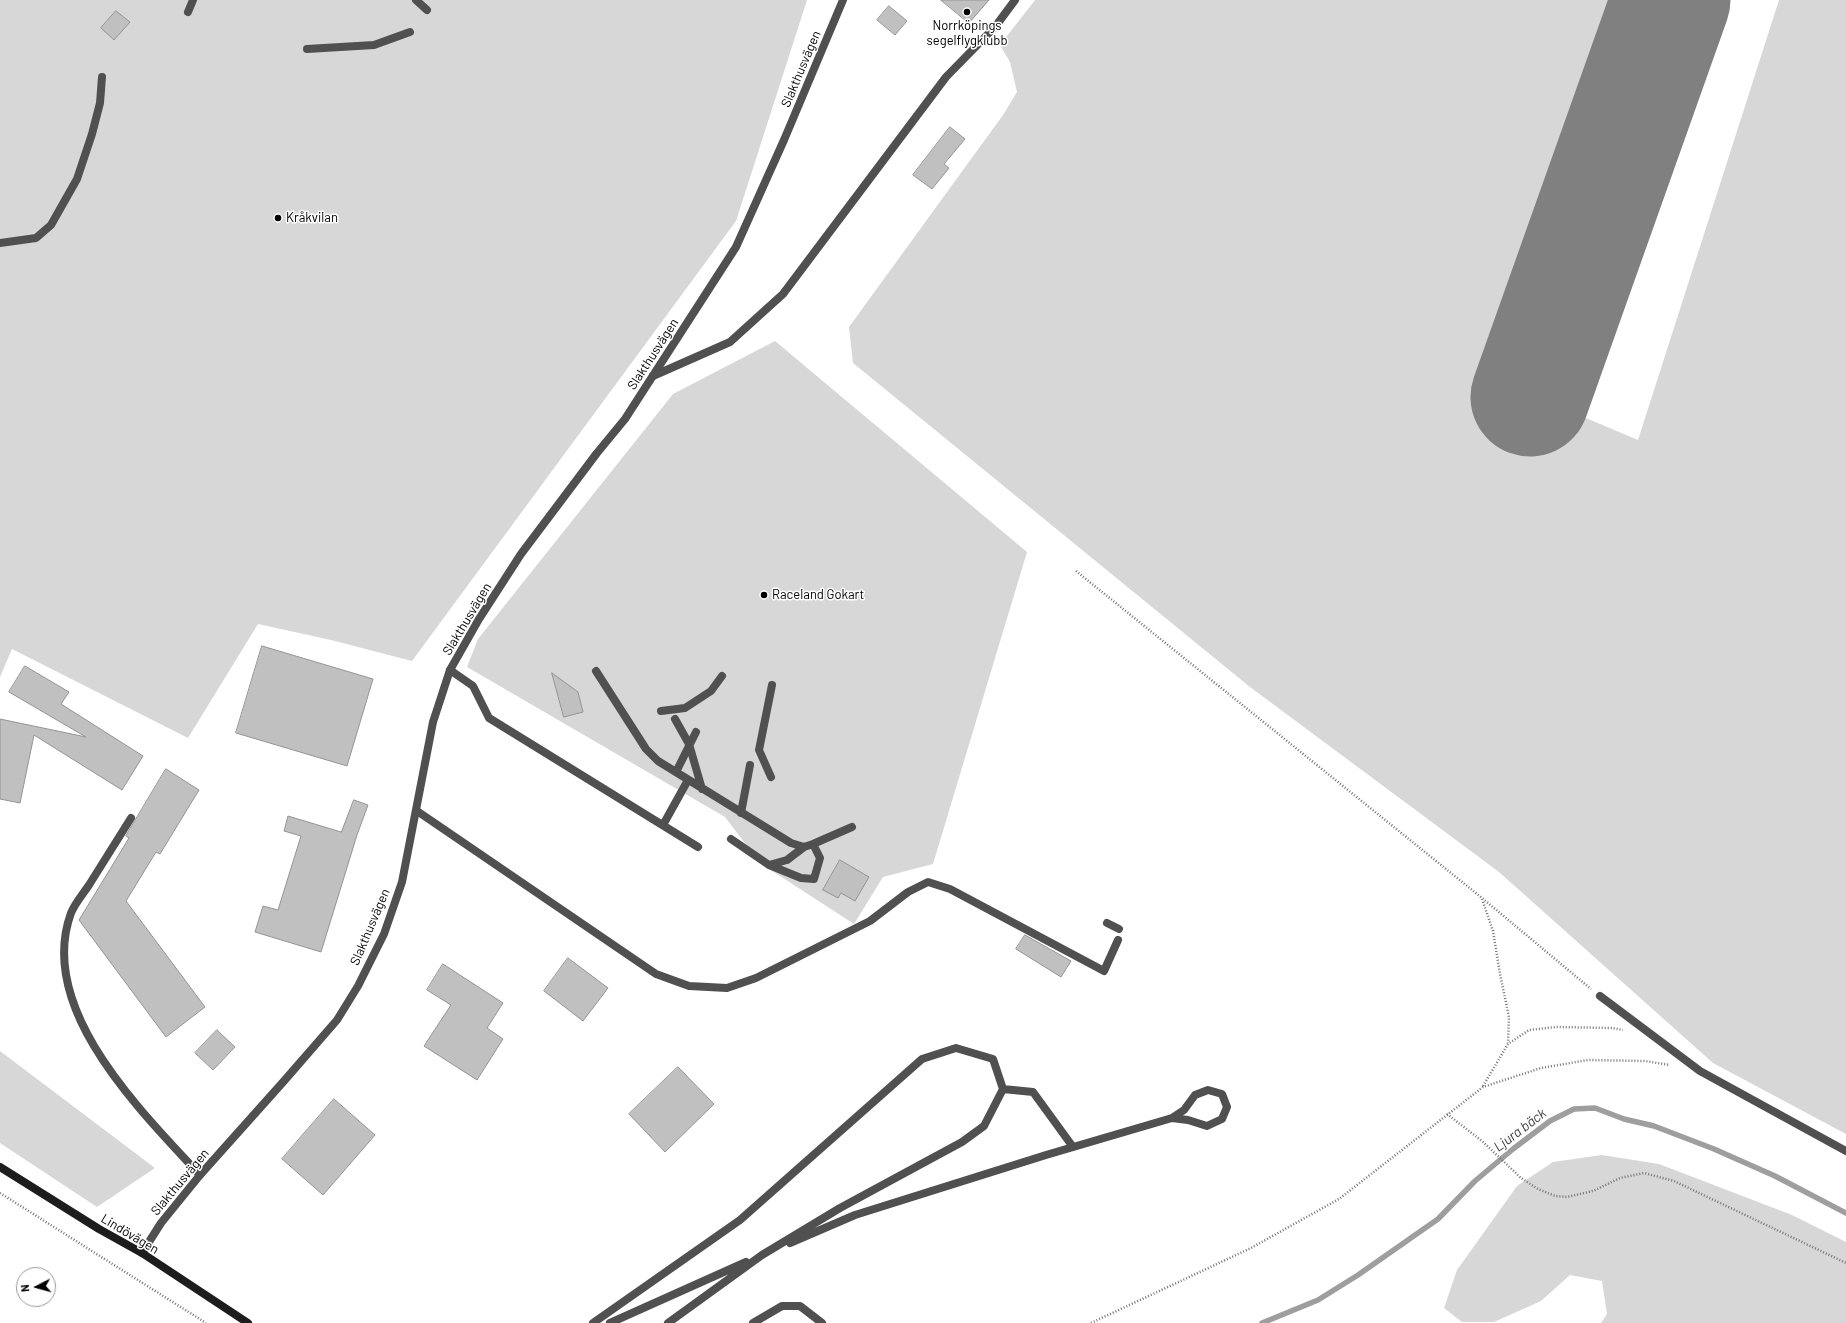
<!DOCTYPE html>
<html>
<head>
<meta charset="utf-8">
<style>
	body { margin:0 }
	#map { position:relative; width:1846px; height:1323px; overflow:hidden; background:#fff; font-family:Barlow,sans-serif }
	canvas { display:block }
	.north { position:absolute; left:16px; top:1267px; width:40px; height:40px; box-sizing:border-box; background:#fff; border:1px solid #999; border-radius:50%; rotate:264deg; font-size:11px; font-weight:700; line-height:16px; text-align:center; color:#000 }
	.north::after { content:''; display:block; margin:auto; width:14px; height:18px; background:#000; clip-path:polygon(50% 0,100% 100%,50% 72%,0 100%) }
</style>
</head>
<body>
<div id="map">
<canvas width="1846" height="1323"></canvas>
<div class="north">N</div>
</div>
<script>
const context = document.querySelector('canvas').getContext('2d');
context.lineJoin = 'round';
function fillPath(path, color) { context.fillStyle = color; context.fill(path, 'evenodd'); }
function strokePath(path, color, width, dash) { context.strokeStyle = color; context.lineWidth = width; context.lineCap = dash ? 'butt' : 'round'; context.setLineDash(dash || []); context.stroke(path); }
function drawText(font, color, halo, rows, align = 'center') {
  context.font = font + ' Barlow,sans-serif'; context.lineWidth = 3; context.setLineDash([]); context.textBaseline = 'middle'; context.strokeStyle = halo; context.fillStyle = color; for (const [text, x, y, turn = 0] of rows) {
    context.save(); context.translate(x, y); context.rotate((+turn || 0) * Math.PI / 180); context.textAlign = isNaN(turn) ? turn : align; if (halo) context.strokeText(text, 0, 0); context.fillText(text, 0, 0); context.restore();
  }
}
fillPath(new Path2D(`
	M0 0H807L736 221 412 661 331 640 258 624 188 738 12 649 0 677Z
	M1035 0H1621L1487 381 1574 413 1638 440 1779 0H1846V1134L1713 1063 1499 872 1250 687 853 363 849 327 1003 115 1017 92 1010 62 1000 45Z
	M775 341 1027 552 933 864 883 877 854 924 760 863 725 817 467 667 478 639 673 394Z
	M0 1051 155 1168 97 1207 0 1143Z
	M1602 1155 1659 1164 1792 1215 1846 1242V1323H1601L1607 1314 1602 1281 1570 1275 1541 1301 1494 1322H1462L1444 1308 1457 1270 1517 1186 1553 1162Z`), '#d7d7d7');
strokePath(new Path2D(`
	M1262 1323 1318 1300 1358 1275 1438 1219 1475 1181 1513 1149 1550 1121 1574 1109 1595 1108 1624 1119 1654 1126 1714 1149 1775 1176 1846 1213`), '#9e9e9e', 5.5);
strokePath(new Path2D(`
	M1530 397 1671 0`), '#808080', 119);
const building = new Path2D(`
	M941 0H989L969 23Z
	M889 6 907 21 895 35 877 20Z
	M116 11 130 22 114 40 101 28Z
	M950 127 965 139 944 164 949 168 932 189 913 175Z
	M262 646 373 679 347 766 236 733Z
	M25 666 69 692 61 704 143 756 122 790 34 735 20 803 0 799V719L86 737 9 692Z
	M552 673 578 692 583 712 564 717Z
	M166 769 199 790 160 854 156 852 126 901 205 1007 166 1037 79 920 129 838 126 836Z
	M354 800 368 805 357 835 321 952 255 932 263 906 278 910 301 836 284 831 288 816 341 832Z
	M840 860 869 877 855 901 841 893 838 898 823 890Z
	M1025 935 1071 961 1061 977 1016 949Z
	M568 958 608 988 583 1021 544 991Z
	M443 964 503 1003 487 1028 503 1039 477 1080 424 1046 451 1005 427 990Z
	M217 1030 235 1047 213 1070 195 1053Z
	M678 1067 714 1104 665 1152 629 1114Z
	M334 1099 375 1135 323 1195 282 1159Z`);
fillPath(building, '#c0c0c0');
strokePath(building, '#949494', 1);
strokePath(new Path2D(`
	M1076 571 1482 898 1591 989
	M1482 899 1493 931 1500 974 1509 1017 1508 1043
	M1483 1086 1508 1044 1529 1030 1556 1027 1612 1028 1623 1030
	M1447 1114 1482 1141 1521 1178 1538 1189 1555 1196 1567 1197 1593 1191 1620 1178 1644 1173 1674 1181 1846 1263
	M0 1193 206 1323
	M1091 1323 1251 1248 1339 1199 1483 1087 1541 1068 1588 1060 1645 1061 1670 1065`), '#727272', 2.5, [1, 2]);
strokePath(new Path2D(`
	M416 0 427 10
	M307 49 374 45 410 32
	M0 243 36 238 51 225 77 179 92 134 100 103 102 77
	M653 376 730 342 783 294 946 77 995 27 1015 0
	M450 670 473 686 489 718 698 847
	M596 671 646 749 658 761 791 843 804 847 813 844 852 827
	M661 711 685 708 711 691 722 676
	M675 719 689 744 702 789
	M676 772 696 732
	M771 777 759 750 772 685
	M417 811 656 974 689 986 727 988 756 978 870 921 908 892 928 882 950 889 1104 971 1118 940
	M741 813 750 765
	M131 818C117 840 103 863 89 885 83 894 75 903 71 913 36 1009 141 1111 200 1175
	M663 825 688 780
	M731 839 769 865 787 860 804 847
	M769 865 801 878 814 879 820 858 813 844
	M1107 923 1119 929
	M1600 996 1700 1071 1846 1151
	M1003 1089 1033 1092 1073 1147
	M790 1243 855 1215 1046 1155 1172 1118 1184 1110 1195 1095 1208 1090 1222 1094 1227 1107 1222 1119 1207 1126 1188 1120 1172 1118
	M593 1323 740 1220 922 1059 956 1048 993 1059 1003 1089 984 1126 962 1142 840 1208 762 1255 668 1323
	M610 1323 746 1262
	M753 1323 782 1306H800L822 1323`), '#505050', 8);
strokePath(new Path2D(`
	M188 12 193 0
	M142 1253 161 1223 200 1175 284 1081 337 1020 358 986 384 934 402 882 433 722 450 670 479 619 521 554 597 453 625 419 736 247 784 140 843 0`), '#505050', 8);
strokePath(new Path2D(`
	M0 1167 99 1229 142 1253 248 1323`), '#1d1d1d', 8);
for (const [x, y, r, color] of [
	[967,12,4,"#000"],
	[278,218,4,"#000"],
	[764,595,4,"#000"]
]) { const dot = new Path2D(); dot.arc(x, y, r, 0, 2 * Math.PI); context.fillStyle = color; context.fill(dot); strokePath(dot, '#fff', 1.5); }
drawText('13px', '#000', '#fff', [
	["Norrköpings",967,26,"center"],
	["segelflygklubb",967,41,"center"],
	["Kråkvilan",286,218],
	["Raceland Gokart",772,595]
], 'left');
drawText('13px', '#000', '#fff', [
	["Slakthusvägen",801,69,-67],
	["Slakthusvägen",653,354,-57],
	["Slakthusvägen",467,619,-59],
	["Slakthusvägen",370,927,-67],
	["Slakthusvägen",180,1182,-50],
	["Lindövägen",130,1234,31]
]);
drawText('italic 14px', '#3f3f3f', '#fff', [
	["Ljura bäck",1520,1130,-37]
]);
</script>
</body>
</html>
